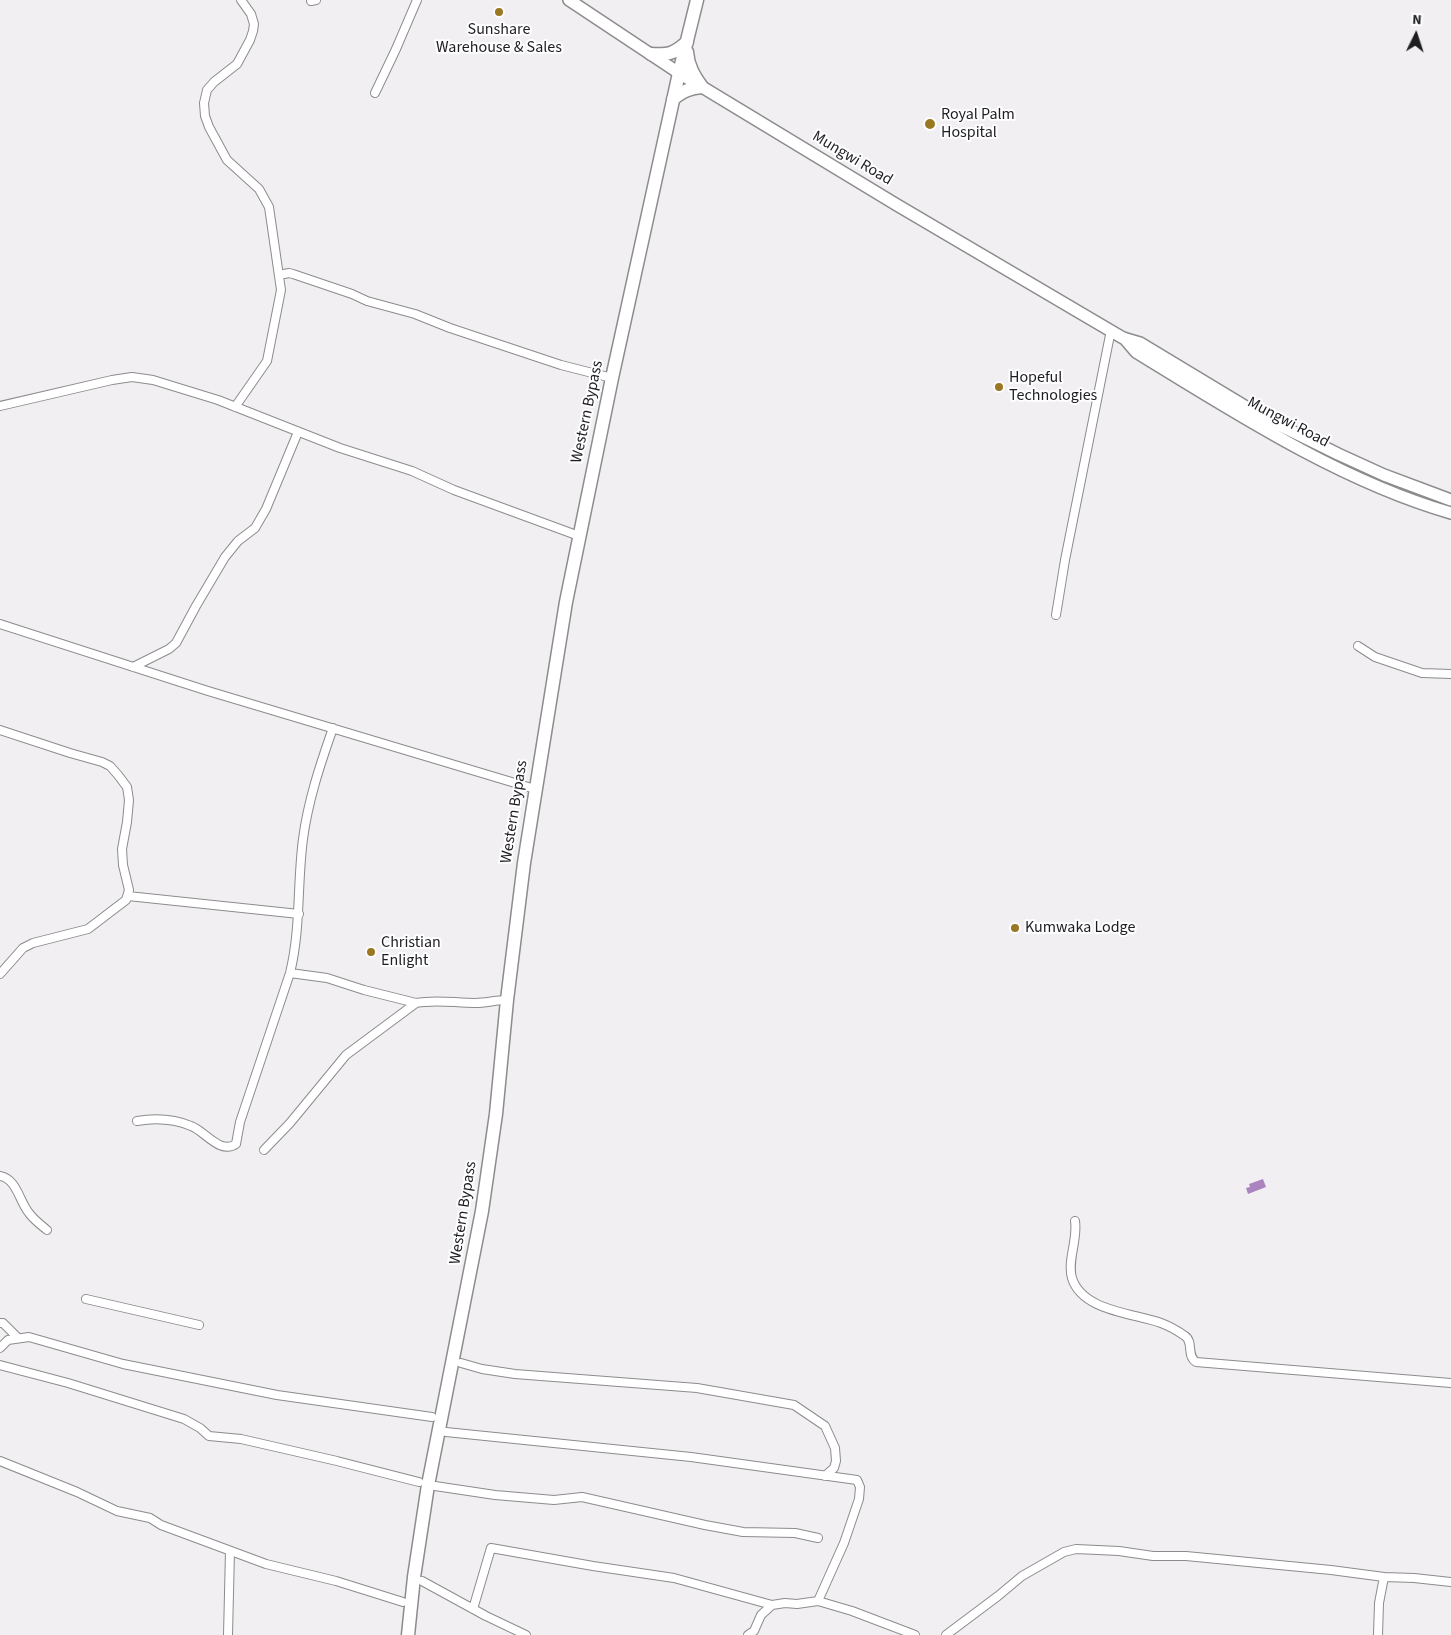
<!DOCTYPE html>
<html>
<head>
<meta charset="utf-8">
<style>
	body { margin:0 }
	#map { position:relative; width:1451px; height:1635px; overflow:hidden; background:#f1eff2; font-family:"Source Sans 3",sans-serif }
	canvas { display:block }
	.north { position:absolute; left:1391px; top:10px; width:50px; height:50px; -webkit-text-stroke:4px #fefdff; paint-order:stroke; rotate:4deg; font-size:14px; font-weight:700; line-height:20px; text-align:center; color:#1e1e1f }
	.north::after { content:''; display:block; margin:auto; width:18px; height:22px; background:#1e1e1f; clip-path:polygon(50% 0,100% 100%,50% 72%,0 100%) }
</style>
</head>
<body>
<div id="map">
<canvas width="1451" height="1635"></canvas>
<div class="north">N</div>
</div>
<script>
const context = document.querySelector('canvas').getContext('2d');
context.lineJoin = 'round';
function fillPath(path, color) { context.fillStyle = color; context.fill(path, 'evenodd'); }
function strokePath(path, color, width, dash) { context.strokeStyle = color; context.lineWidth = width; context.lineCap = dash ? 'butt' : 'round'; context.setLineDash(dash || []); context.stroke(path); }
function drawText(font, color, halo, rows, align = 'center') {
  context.font = font + ' "Source Sans 3",sans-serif'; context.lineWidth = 4; context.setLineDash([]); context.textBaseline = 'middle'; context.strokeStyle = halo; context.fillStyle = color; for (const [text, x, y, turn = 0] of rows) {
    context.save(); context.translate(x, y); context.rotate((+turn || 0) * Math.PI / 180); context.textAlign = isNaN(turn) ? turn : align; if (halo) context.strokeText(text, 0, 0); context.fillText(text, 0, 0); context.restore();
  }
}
fillPath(new Path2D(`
	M1263 1179 1266 1187 1248 1194 1246 1188 1250 1187 1249 1184Z`), '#aa84bf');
const street = new Path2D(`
	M311 1 316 0
	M375 93 396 49 417 0
	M279 275 289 273 293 274 352 294 367 301 415 314 450 328 561 365 612 378
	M0 406 112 380 132 377 153 380 218 400 340 448 412 471 454 490 579 536
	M235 407 267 361 281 290 269 207 259 189 227 160 209 127 205 116 204 103 207 90 214 82 237 64 250 40 253 31 254 24 251 14 241 0
	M1056 615 1065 560 1111 330
	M0 624 208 691 535 789
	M1358 646 1375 657 1422 673 1451 674
	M133 667 169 649 176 643 196 606 225 557 238 541 255 528 266 509 298 432
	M0 730 70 753 102 762 110 766 118 775 127 787 129 800 127 822 122 849 123 865 129 890 126 900 88 929 33 943 23 948 0 974
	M128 896 299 914
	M290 973 327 978 364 990 416 1003
	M137 1121C155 1118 174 1119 191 1126 205 1131 220 1155 236 1144L240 1122 290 973C301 928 297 884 303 839 308 801 320 765 333 728
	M264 1150 290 1123 346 1055 416 1003C436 999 455 1003 475 1003 486 1003 496 1000 507 1000
	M0 1176C17 1179 19 1201 29 1213 34 1220 41 1225 47 1230
	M1075 1221C1078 1240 1067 1260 1072 1278 1082 1311 1133 1313 1161 1323 1169 1326 1178 1331 1185 1336 1194 1342 1186 1355 1196 1362L1451 1383
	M86 1299 199 1325
	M0 1323H3L18 1338
	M0 1348 8 1340 29 1337 123 1364 277 1395 432 1417
	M461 1363 482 1369 515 1374 697 1388 794 1405 825 1426 835 1448 836 1461 834 1468 825 1476
	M0 1365 68 1383 184 1419 200 1428 209 1436 241 1439 337 1461 419 1482
	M446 1432 691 1457 857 1480 860 1487 859 1499 844 1543 818 1601
	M0 1461 77 1492 117 1511 150 1518 161 1525 266 1564 336 1581 403 1602
	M435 1486 495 1495 554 1500 582 1497 705 1525 743 1532 795 1533 818 1538
	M422 1581 486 1616 526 1635
	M473 1609 491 1548 593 1566 674 1578 772 1605
	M228 1635 230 1551
	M748 1635 754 1631 761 1615 772 1605 785 1603 797 1604 818 1601 852 1611 915 1635
	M946 1635 998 1596 1022 1576 1064 1552 1076 1549 1119 1551 1153 1556H1186L1331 1570 1384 1577 1414 1578 1451 1582
	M1378 1635 1379 1603 1384 1577`);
const secondary = new Path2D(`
	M569 0 679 73 897 205 1123 338 1140 343 1261 416 1338 454 1384 475 1451 500
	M1124 338 1136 352C1234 412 1340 481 1451 513`);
const primary = new Path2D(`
	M687 52C688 66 694 76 702 87
	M651 54C668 55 674 54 687 42
	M673 99C683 91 690 88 702 87
	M408 1635 414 1577 428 1485 482 1211 496 1114 507 1000 524 863 566 602 612 378 679 73 697 0`);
strokePath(street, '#8c8b8d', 10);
strokePath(secondary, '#8c8b8d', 14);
strokePath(primary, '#8c8b8d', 15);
strokePath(street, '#fff', 8);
strokePath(secondary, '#fff', 11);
strokePath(primary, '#fff', 12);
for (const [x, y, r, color] of [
	[499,12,5,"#997821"],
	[930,124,6,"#997821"],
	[999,387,5,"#997821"],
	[1015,928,5,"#997821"],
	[371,952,5,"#997821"]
]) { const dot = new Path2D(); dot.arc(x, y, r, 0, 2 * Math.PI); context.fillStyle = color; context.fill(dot); strokePath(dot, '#fefdff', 2); }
drawText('16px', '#1e1e1f', '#fefdff', [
	["Sunshare",499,30,"center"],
	["Warehouse & Sales",499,48,"center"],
	["Royal Palm",941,115],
	["Hospital",941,133],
	["Hopeful",1009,378],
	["Technologies",1009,396],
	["Kumwaka Lodge",1025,928],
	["Christian",381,943],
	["Enlight",381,961]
], 'left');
drawText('16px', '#1e1e1f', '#fefdff', [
	["Mungwi Road",852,159,31],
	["Western Bypass",588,412,-78],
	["Mungwi Road",1288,423,28],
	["Western Bypass",515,812,-81],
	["Western Bypass",464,1213,-81]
]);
</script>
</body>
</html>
